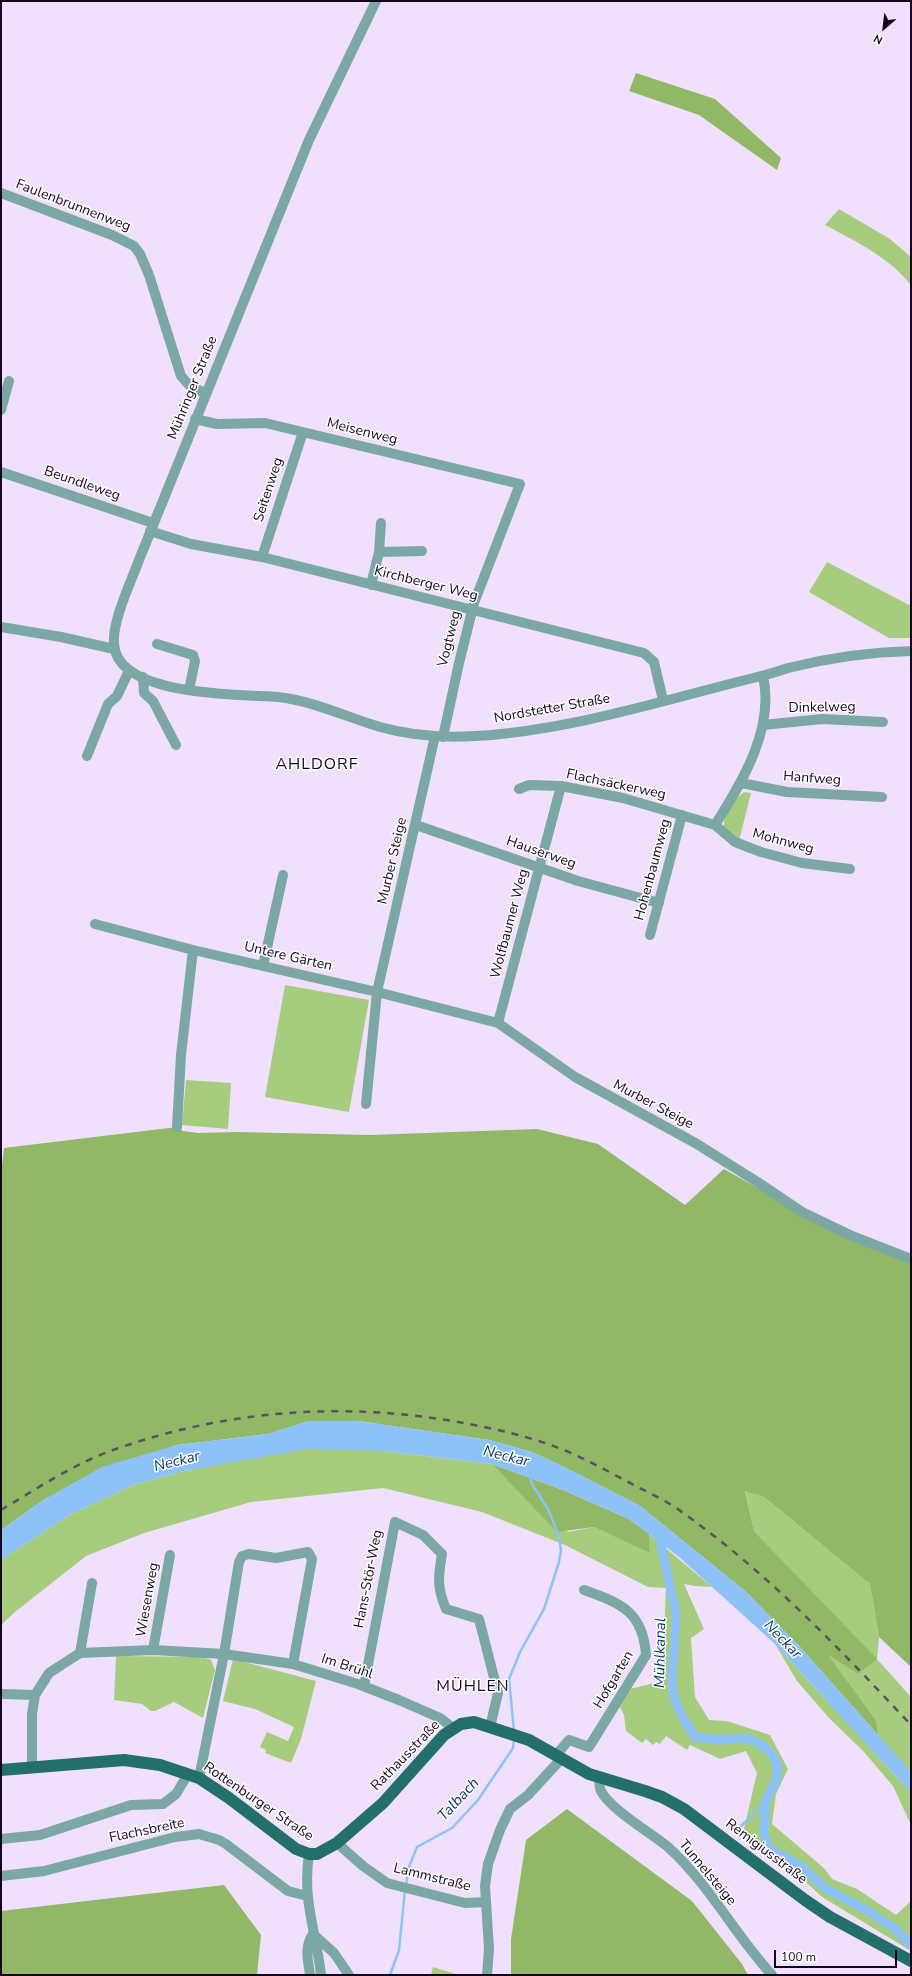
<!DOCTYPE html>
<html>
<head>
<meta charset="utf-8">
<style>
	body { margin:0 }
	#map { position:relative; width:912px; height:1976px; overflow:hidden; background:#f0e0fd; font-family:"Nunito Sans",sans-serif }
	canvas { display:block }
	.frame { position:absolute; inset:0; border:2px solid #14051e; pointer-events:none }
	.north { position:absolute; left:864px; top:8px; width:40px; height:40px; -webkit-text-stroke:3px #fff; paint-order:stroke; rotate:208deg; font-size:11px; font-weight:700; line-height:16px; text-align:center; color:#14051e }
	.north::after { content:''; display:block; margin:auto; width:14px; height:18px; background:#14051e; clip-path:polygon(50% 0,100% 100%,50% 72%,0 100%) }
	.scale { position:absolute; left:774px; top:1950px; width:123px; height:18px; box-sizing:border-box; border:2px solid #14051e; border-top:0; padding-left:5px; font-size:12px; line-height:14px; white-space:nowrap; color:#14051e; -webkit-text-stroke:3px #fff; paint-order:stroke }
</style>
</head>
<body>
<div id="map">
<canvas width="912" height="1976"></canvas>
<div class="frame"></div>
<div class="north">N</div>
<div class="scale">100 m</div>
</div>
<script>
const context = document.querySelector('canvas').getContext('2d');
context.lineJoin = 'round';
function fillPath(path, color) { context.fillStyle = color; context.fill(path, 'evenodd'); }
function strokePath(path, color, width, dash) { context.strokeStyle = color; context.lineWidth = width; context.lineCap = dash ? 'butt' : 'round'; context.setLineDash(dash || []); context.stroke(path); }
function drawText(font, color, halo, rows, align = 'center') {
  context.font = font + ' "Nunito Sans",sans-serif'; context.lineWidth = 3; context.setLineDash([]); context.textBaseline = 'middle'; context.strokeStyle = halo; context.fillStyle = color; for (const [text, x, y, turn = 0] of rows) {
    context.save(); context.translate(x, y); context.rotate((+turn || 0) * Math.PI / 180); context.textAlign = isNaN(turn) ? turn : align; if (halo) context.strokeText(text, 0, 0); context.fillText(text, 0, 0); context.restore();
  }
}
fillPath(new Path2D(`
	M839 209 890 239 911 257V285C889 257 855 241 825 225Z
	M827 562 911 606V638H889L809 592Z
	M744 792 751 793 739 841 724 826C723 814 734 799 744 792Z
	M285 985 369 1000 349 1112 265 1097Z
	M186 1080 231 1083 228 1129 182 1125Z
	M346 1448 384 1451 492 1464 521 1493 568 1532 594 1527 650 1552 649 1534 712 1587 695 1586 684 1584 704 1629 691 1638 695 1697 709 1720 727 1721 770 1735 788 1769 776 1794 772 1824 825 1869 832 1879 857 1889 896 1915 911 1901V1951L822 1897 783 1861 742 1837 757 1773 746 1751 720 1759 690 1745 687 1750 666 1736 660 1744 656 1742 653 1745 646 1739 642 1743 626 1731 624 1715 620 1707 630 1689 654 1683 662 1685 666 1588 648 1587 565 1545 482 1512 383 1488 251 1502 144 1533 86 1556 15 1612 1 1625V1560L68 1516 133 1485 184 1471 266 1455 307 1449Z
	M745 1490 764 1497 870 1584 879 1637 877 1659 911 1697V1772L878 1735 876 1720 827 1654 858 1674 876 1659 754 1531Z
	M775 1644 911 1793V1825L893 1786 864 1752 829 1718 797 1681Z
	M116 1656 203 1657 211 1660 215 1670 203 1718 174 1702 155 1711H151L142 1704 114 1700Z
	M233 1659 316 1681 301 1739 291 1763 265 1753 266 1750 260 1747 267 1732 288 1741 294 1727 255 1709 223 1701Z
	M433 1967 459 1975H431Z`), '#a6cd7d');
fillPath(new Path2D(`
	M636 73 715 99 781 158 777 170 699 115 629 91Z
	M177 1127 183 1131 198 1133 237 1132 370 1135 537 1129 598 1144 685 1205 724 1169 834 1231 911 1262V1667L879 1637 870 1584 764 1497 745 1491 754 1531 877 1659 858 1674 828 1655 876 1720 878 1735 800 1647 745 1591 640 1506 566 1468 532 1452 489 1440 358 1421H309L268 1434 177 1445 45 1499 1 1530V1174L4 1148Z
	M492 1464 563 1490 629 1519 649 1534 650 1553 594 1527 557 1532Z
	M567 1809 692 1901 742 1964 748 1975H511V1939L526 1840Z
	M224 1885 261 1935 257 1975H1V1911Z`), '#90b865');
fillPath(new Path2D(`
	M309 1421H358L489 1440 532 1452 566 1468 640 1506 745 1591 800 1647 911 1772V1793L775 1644 679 1557 629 1519 563 1490 492 1464 384 1451 307 1449 184 1471 133 1485 68 1516 1 1560V1530L45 1499 102 1467 177 1445 268 1434Z`), '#8dc2f8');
strokePath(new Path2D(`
	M514 1731 509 1679 520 1652 544 1609 559 1562 561 1550 559 1536 548 1509 532 1484 530 1476
	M765 1803 739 1828 749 1837 768 1848
	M406 1885 409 1867 417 1847 452 1828 478 1800 513 1748 514 1738
	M390 1975 399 1950 405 1890`), '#8dc2f8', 2.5);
strokePath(new Path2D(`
	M658 1531 676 1614 672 1681 674 1698 683 1718 695 1737 717 1740 747 1738 762 1745 771 1753 777 1764V1778L765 1803 764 1833 768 1848 802 1867 826 1889 861 1907 893 1927 911 1945`), '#8dc2f8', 9);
strokePath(new Path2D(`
	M376 1 309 140 139 560C131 582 112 621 114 644 117 697 240 694 278 697 314 701 346 717 380 727 412 736 443 738 476 736 573 730 667 699 761 676 770 674 779 671 788 668 828 658 870 652 911 651
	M1 193 112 235 134 246 140 254 149 275 181 376 189 385 206 394
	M1 410 9 381
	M195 419 217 424 265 423 520 484 474 603 459 663 443 737
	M1 472 153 523
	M150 531 191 544 262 557 644 653 654 662 663 700
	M379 552 422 551
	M262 557 303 432
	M371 585 379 552 381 523
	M1 627 61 637 114 649
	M157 644 193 655 195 661 189 690
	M143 677 144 693 153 701 176 745
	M763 725 822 719 883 722
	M87 756 108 704 117 696 129 671
	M741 783 787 792 882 797
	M519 789 529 785 561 786 623 798 715 825 735 842 761 852 802 863 850 869
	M416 825 578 881 659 903
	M715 825C742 782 775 729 763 676
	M95 924 193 950 377 992 498 1023 575 1077 697 1144 759 1183 802 1212 852 1236 911 1259
	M650 935 682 815
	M263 966 283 875
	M498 1023 561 786
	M366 1104 377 992 435 736
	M177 1127 181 1055 193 950
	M153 1650 170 1555
	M80 1653 92 1583
	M364 1686 395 1522 423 1535 442 1554C438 1577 437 1588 446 1609L479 1619 498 1693 490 1727
	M1 1694 35 1695
	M556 1755 569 1740 589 1747 646 1655C643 1611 620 1603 584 1590
	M32 1766V1714L35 1695 49 1673 80 1653 153 1650 224 1654 293 1664 358 1684 399 1700 440 1718 453 1728
	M199 1778 224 1654 239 1562 242 1556 249 1554 276 1558 308 1552 312 1559 293 1664
	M599 1779C600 1782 599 1788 601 1791 610 1809 651 1833 668 1847 709 1884 735 1935 772 1975
	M1 1839 40 1835 131 1805 163 1804 176 1794 188 1774
	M337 1843 363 1866 387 1883 465 1903 486 1902
	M309 1854C302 1901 316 1930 321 1975
	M1 1876 44 1871 175 1837 199 1834 219 1840 226 1844 288 1891 307 1896
	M313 1934 334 1953 349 1975
	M310 1975C308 1960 304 1947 313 1934
	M487 1975 489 1949 485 1886 488 1864 500 1830 510 1809 528 1795 562 1758`), '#7ba8a4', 10);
strokePath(new Path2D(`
	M1 1770 124 1760 160 1765 199 1778 229 1798 296 1849 309 1854H317L337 1843 383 1803 444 1735 461 1724 474 1722 529 1740 589 1774 645 1791 662 1797 684 1809 805 1900 830 1917 911 1961`), '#236f6b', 12);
strokePath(new Path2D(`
	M1 1510C38 1488 75 1463 116 1449 230 1409 350 1401 469 1424 501 1430 534 1438 564 1450 588 1460 611 1473 634 1485 649 1493 665 1500 679 1510 766 1571 839 1648 911 1725`), '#5e4f69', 2.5, [7, 7]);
drawText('14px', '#14051e', '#fff', [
	["Faulenbrunnenweg",73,206,21],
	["Mühringer Straße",193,388,-68],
	["Meisenweg",362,432,14],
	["Beundleweg",82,484,19],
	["Seitenweg",269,490,-72],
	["Kirchberger Weg",426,584,14],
	["Vogtweg",450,639,-76],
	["Dinkelweg",822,708,-1],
	["Nordstetter Straße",552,709,-10],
	["Hanfweg",812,779,4],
	["Flachsäckerweg",616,785,12],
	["Mohnweg",783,842,15],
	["Hauserweg",541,853,19],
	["Murber Steige",393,861,-77],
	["Hohenbaumweg",653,870,-75],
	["Wolfbaumer Weg",510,924,-75],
	["Untere Gärten",288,957,13],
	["Murber Steige",653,1105,28],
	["Hans-Stör-Weg",369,1579,-79],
	["Wiesenweg",148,1600,-80],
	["Im Brühl",347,1667,18],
	["Hofgarten",614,1680,-59],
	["Rathausstraße",406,1756,-46],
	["Rottenburger Straße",258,1802,34],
	["Flachsbreite",147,1831,-12],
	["Remigiusstraße",766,1852,37],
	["Tunnelsteige",707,1873,50],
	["Lammstraße",432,1878,14]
]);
drawText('italic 15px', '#053863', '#fff', [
	["Neckar",506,1457,14],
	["Neckar",177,1462,-14],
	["Neckar",782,1640,46],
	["Mühlkanal",661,1653,-89],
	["Talbach",459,1800,-47]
]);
context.letterSpacing = '1px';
drawText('16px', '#14051e', '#fff', [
	["AHLDORF",317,765],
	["MÜHLEN",473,1687]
]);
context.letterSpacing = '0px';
</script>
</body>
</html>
